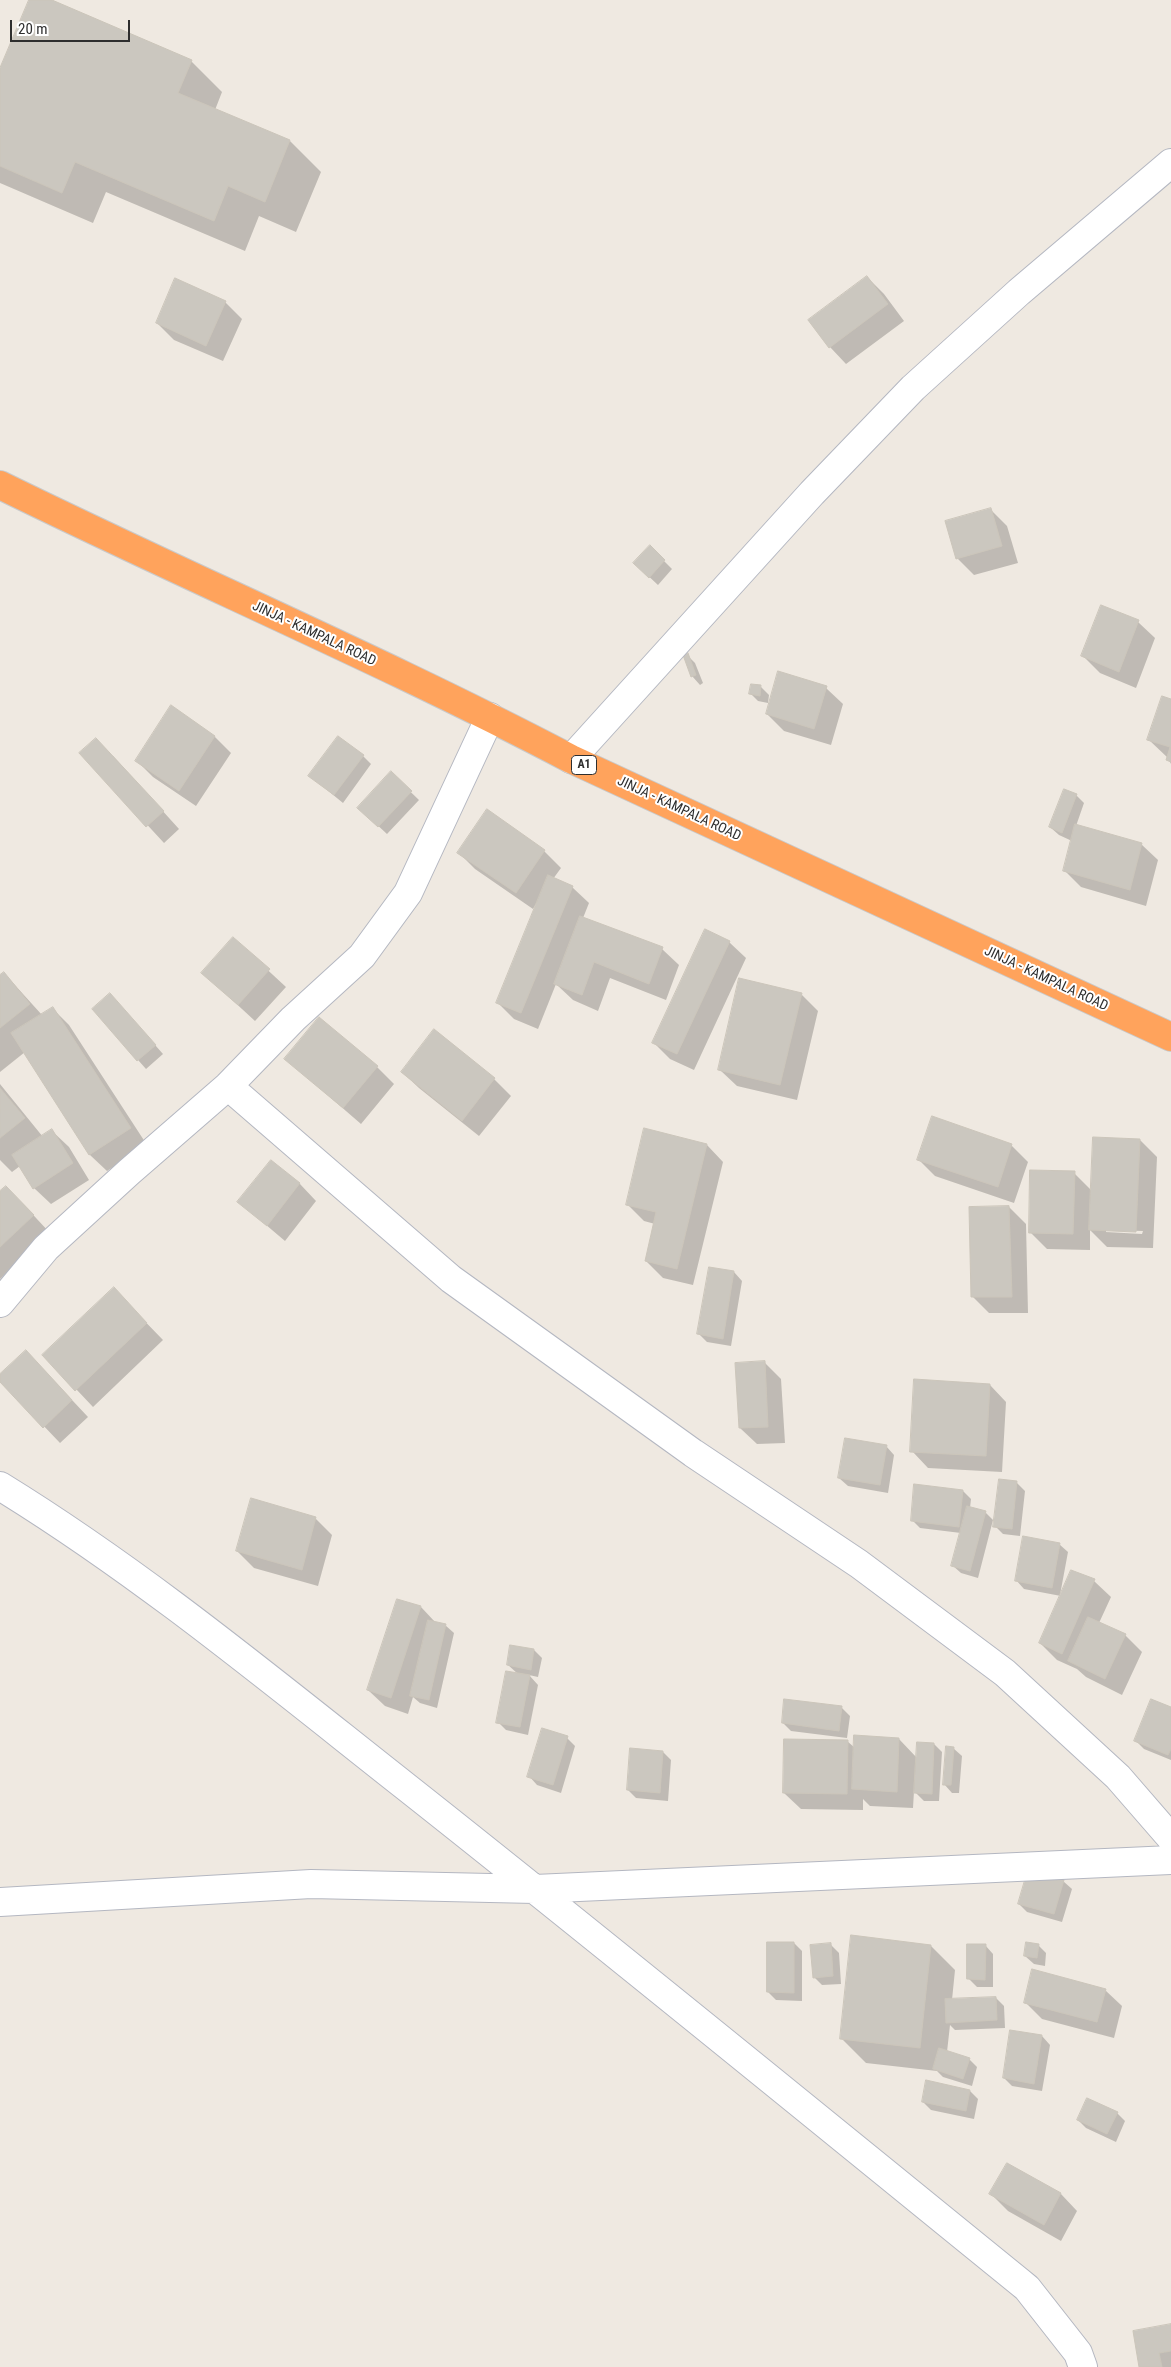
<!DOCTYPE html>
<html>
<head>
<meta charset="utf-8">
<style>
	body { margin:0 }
	#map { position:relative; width:1171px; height:2367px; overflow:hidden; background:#efe9e1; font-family:"Roboto Condensed",sans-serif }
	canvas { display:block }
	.scale { position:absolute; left:10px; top:20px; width:120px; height:22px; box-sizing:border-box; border:2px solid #2e2e2e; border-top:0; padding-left:6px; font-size:15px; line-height:18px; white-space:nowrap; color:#2e2e2e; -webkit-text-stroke:4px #fff; paint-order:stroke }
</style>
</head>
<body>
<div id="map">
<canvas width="1171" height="2367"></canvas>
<div class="scale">20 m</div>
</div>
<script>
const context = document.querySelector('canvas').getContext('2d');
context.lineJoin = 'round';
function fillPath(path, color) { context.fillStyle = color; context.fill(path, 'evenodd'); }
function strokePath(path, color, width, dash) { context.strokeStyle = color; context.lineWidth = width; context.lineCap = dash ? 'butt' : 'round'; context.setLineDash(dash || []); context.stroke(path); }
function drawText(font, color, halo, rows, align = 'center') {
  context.font = font + ' "Roboto Condensed",sans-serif'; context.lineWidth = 4; context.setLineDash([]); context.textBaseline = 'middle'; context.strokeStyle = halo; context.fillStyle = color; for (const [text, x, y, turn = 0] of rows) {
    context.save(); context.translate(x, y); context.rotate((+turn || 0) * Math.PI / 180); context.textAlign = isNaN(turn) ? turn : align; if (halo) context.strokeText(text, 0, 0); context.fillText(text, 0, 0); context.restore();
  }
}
fillPath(new Path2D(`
	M30 0H49L191 61 222 92 215 110 290 141 321 172 296 232 259 216 245 251 106 192 93 223 0 183V71Z
	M867 277 884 294 904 321 846 364 830 347Z
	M225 302 242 319 223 361 174 340 157 323Z
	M990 509 1007 526 1018 563 974 575 957 558Z
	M650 547 672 569 658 585 643 571Z
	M1138 622 1155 638 1136 688 1100 673 1083 656Z
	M687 655 695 663 703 683 700 685 692 676Z
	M761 687 769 695 768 703 758 701 750 693Z
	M826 688 843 704 831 745 784 731 767 714Z
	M1171 701V764L1168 758 1149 740Z
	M214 736 231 753 196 806 153 777 136 760Z
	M81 753 113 756 179 829 164 843Z
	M363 756 371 764 343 803 310 776Z
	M391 773 419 800 387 834 359 808Z
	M1076 795 1084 803 1076 826 1141 844 1158 860 1146 906 1081 887 1064 870 1072 841 1059 835 1050 827Z
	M488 811 544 851 561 868 553 879 572 887 589 903 583 918 662 949 679 965 666 1000 610 978 598 1011 573 1000 556 984 538 1029 514 1019 498 1003 537 902 533 909 475 869 459 853Z
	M233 938 286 987 255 1021 203 973Z
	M729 942 746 958 694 1070 670 1059 654 1043Z
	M4 973 42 1015 52 1008 69 1025 147 1145 107 1171 90 1155 25 1052 0 1072V976Z
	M110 994 163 1054 146 1069 94 1010Z
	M801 994 818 1011 797 1100 737 1086 720 1070Z
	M435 1031 494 1079 511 1096 479 1136 419 1088 402 1072Z
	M286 1059 377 1067 394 1084 361 1124Z
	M0 1084 43 1137 52 1131 69 1147 89 1180 51 1204 34 1188 20 1166 12 1172 0 1160Z
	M1140 1140 1157 1157 1153 1248 1107 1247 1090 1230V1250L1047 1249 1030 1232 1074 1173 1092 1191ZM1106 1230 1143 1231 1142 1234 1106 1232Z
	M707 1145 723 1162 693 1285 663 1278 646 1261 655 1224 644 1221 627 1204Z
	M1011 1145 1028 1162 1014 1203 935 1176 919 1160Z
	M271 1161 300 1184 316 1201 285 1241 239 1202Z
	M0 1193 23 1204 50 1233 0 1279Z
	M1009 1207 1026 1224 1028 1313H989L973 1297Z
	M710 1268 734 1272 742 1281 731 1346 707 1342 698 1333Z
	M130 1306 163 1340 93 1407 44 1355Z
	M764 1362 781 1379 785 1443 757 1444 740 1428Z
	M42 1368 88 1417 60 1443 0 1380V1376Z
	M990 1385 1006 1402 1002 1472 928 1468 912 1451Z
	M886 1446 894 1455 888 1493 848 1486 839 1478Z
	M1016 1482 1025 1491 1020 1536 1003 1534 995 1526Z
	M963 1491 971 1499 970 1508 985 1512 993 1520 978 1578 961 1573 952 1565 961 1533 920 1528 912 1520Z
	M315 1518 332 1535 318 1586 254 1568 237 1551Z
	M1059 1544 1068 1552 1060 1595 1094 1581 1111 1597 1099 1623 1125 1635 1142 1652 1122 1695 1086 1677 1077 1669 1057 1660 1040 1643 1061 1596 1024 1589 1016 1580Z
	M398 1600 421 1607 436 1623 445 1625 454 1633 437 1708 420 1703 413 1697 408 1714 385 1706 368 1690Z
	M534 1650 542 1658 538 1677 529 1675 538 1685 528 1735 506 1730 498 1722 518 1674 508 1665Z
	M841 1707 850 1716 847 1738 791 1731 783 1723Z
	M1171 1708V1760L1144 1749 1136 1741Z
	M567 1738 575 1746 561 1793 537 1785 529 1776Z
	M899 1739 917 1758 934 1744 942 1752 939 1801H924L914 1791 913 1808 870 1806 863 1799V1810L801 1809 784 1793 847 1741 855 1748Z
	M953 1748 962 1756 959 1793H952L944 1784Z
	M663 1752 671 1760 668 1801 636 1798 628 1790Z
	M1063 1881 1072 1889 1062 1922 1027 1912 1019 1904Z
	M794 1943 802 1951V2001L776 2000 768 1992Z
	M831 1945 839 1953 841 1984 822 1985 814 1977Z
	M985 1945 993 1954V1987H977L969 1979Z
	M1038 1945 1046 1953 1045 1966 1034 1964 1025 1956Z
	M931 1946 955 1970 952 2000 996 1998 1004 2006 1005 2028 955 2030 950 2025 947 2052 969 2059 977 2067 972 2086 943 2077 937 2071 866 2063 841 2038Z
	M1105 1990 1122 2006 1114 2038 1042 2019 1025 2002Z
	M1042 2036 1050 2045 1042 2091 1012 2086 1004 2078Z
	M970 2091 978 2099 974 2119 931 2110 923 2102Z
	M1117 2113 1125 2121 1116 2142 1086 2128 1078 2120Z
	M1008 2165 1061 2194 1077 2211 1061 2241 1008 2211 991 2194Z
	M1171 2325V2367H1141Z`), '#0003');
const building = new Path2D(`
	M29 0H52L192 60 178 93 290 140 265 202 228 186 214 221 75 162 62 193 0 166V68Z
	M867 276 888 304 829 348 808 320Z
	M175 278 226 301 206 346 156 323Z
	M991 508 1002 546 956 559 945 521Z
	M650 545 665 560 649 578 633 563Z
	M1101 605 1139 620 1119 672 1081 656Z
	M688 653 696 675 691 677 683 655Z
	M778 671 827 686 814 729 766 714Z
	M751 684 761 685 760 696 749 694Z
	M1162 696 1171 699V762L1166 760 1170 747 1147 740Z
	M171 705 215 736 179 791 135 761Z
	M338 736 364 755 334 795 308 776Z
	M96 738 164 811 146 827 79 753Z
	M391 771 412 791 378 827 357 808Z
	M1064 789 1077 794 1062 833 1049 827Z
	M487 809 545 850 516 893 457 853Z
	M1075 824 1142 843 1130 890 1063 871Z
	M548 875 573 886 521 1013 496 1003Z
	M580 916 663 947 649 984 594 962 582 995 554 984Z
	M705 929 730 941 677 1054 652 1043Z
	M233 937 270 969 238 1005 201 973Z
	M4 972 30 1004 0 1028V975Z
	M739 978 802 993 780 1085 718 1070Z
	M110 993 156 1045 137 1061 92 1009Z
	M53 1007 131 1128 89 1155 11 1033Z
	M319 1017 378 1066 343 1108 284 1059Z
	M434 1029 495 1078 462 1121 401 1072Z
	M0 1088 25 1118 0 1138Z
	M932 1116 1012 1144 998 1187 917 1160Z
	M644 1128 707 1144 677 1269 645 1261 656 1212 626 1205Z
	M52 1129 73 1163 33 1189 12 1155Z
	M1093 1137 1140 1139 1136 1232 1089 1230Z
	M271 1160 300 1183 267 1226 237 1202Z
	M1030 1170 1075 1171 1073 1234 1029 1233Z
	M6 1186 34 1215 0 1247V1191Z
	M1009 1206 1012 1297H971L969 1207Z
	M709 1267 734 1271 723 1339 697 1334Z
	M114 1287 147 1323 75 1391 42 1355Z
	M26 1350 72 1400 43 1428 0 1382V1374Z
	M765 1361 768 1427 739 1428 735 1363Z
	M914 1379 990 1384 986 1456 910 1452Z
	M845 1438 887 1445 880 1485 838 1478Z
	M999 1479 1017 1481 1012 1529 993 1527Z
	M914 1484 963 1490 959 1527 911 1521Z
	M251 1498 316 1517 302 1570 236 1551Z
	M967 1506 986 1511 970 1571 951 1566Z
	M1023 1536 1060 1543 1052 1588 1015 1581Z
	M1071 1570 1095 1579 1062 1654 1039 1643Z
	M397 1599 421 1606 391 1698 367 1690Z
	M1088 1617 1126 1634 1105 1679 1068 1661Z
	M428 1620 446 1624 429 1700 410 1696Z
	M510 1645 534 1649 531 1670 507 1665Z
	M506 1671 530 1675 520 1727 496 1723Z
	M784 1699 842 1706 839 1731 782 1723Z
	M1151 1699 1171 1707V1749L1168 1755 1134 1741Z
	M542 1728 568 1736 553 1785 527 1777Z
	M854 1735 899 1738 897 1792 852 1789Z
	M784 1739 848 1740 847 1794 783 1793Z
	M917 1742 934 1743 932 1794 914 1793Z
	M946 1746 954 1747 951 1785H943Z
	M630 1748 663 1751 660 1793 627 1790Z
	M1028 1870 1064 1880 1054 1914 1018 1904Z
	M851 1935 931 1945 920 2048 840 2039Z
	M767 1942H794V1993L767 1992Z
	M1026 1942 1039 1944 1037 1958 1024 1956Z
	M831 1943 833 1976 813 1978 810 1945Z
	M967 1944H986L985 1980 967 1979Z
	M1032 1969 1106 1989 1097 2022 1024 2003Z
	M996 1997 997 2020 946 2023 945 1999Z
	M1010 2030 1042 2035 1034 2084 1003 2078Z
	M939 2048 970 2058 963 2079 933 2069Z
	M926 2080 970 2090 966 2111 922 2102Z
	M1087 2098 1118 2112 1107 2134 1077 2120Z
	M1007 2163 1061 2193 1044 2225 989 2194Z
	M1171 2324V2351L1159 2353 1162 2367H1139L1133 2331Z`);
fillPath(building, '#cbc7bf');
strokePath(building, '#cbc5ba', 1);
const minor = new Path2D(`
	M571 759 812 493 913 388 1019 292 1171 163
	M228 1086 451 1279 693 1453 859 1564 1005 1673 1118 1777 1171 1838
	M0 1303 46 1248 129 1172 228 1086 293 1019 362 956 408 893 490 717
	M0 1486C143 1574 273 1682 405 1786 614 1951 820 2120 1027 2288L1078 2353 1083 2367
	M0 1902 311 1884 535 1889 1171 1860`);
const highway = new Path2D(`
	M0 485C189 578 384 661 571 759L1171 1037`);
strokePath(minor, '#b4b7c1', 30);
strokePath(highway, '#c9c9c9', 30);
strokePath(minor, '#fff', 28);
strokePath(highway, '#ffa35c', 28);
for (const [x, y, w] of [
	[584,765,25]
]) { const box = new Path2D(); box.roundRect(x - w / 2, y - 9.5, w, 19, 4); context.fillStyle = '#fff'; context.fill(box); strokePath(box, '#2e2e2e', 1); }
drawText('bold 12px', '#2e2e2e', null, [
	["A1",584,765]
]);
drawText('14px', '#2e2e2e', '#fff', [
	["JINJA - KAMPALA ROAD",314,634,25],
	["JINJA - KAMPALA ROAD",679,809,25],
	["JINJA - KAMPALA ROAD",1046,979,25]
]);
</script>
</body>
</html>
